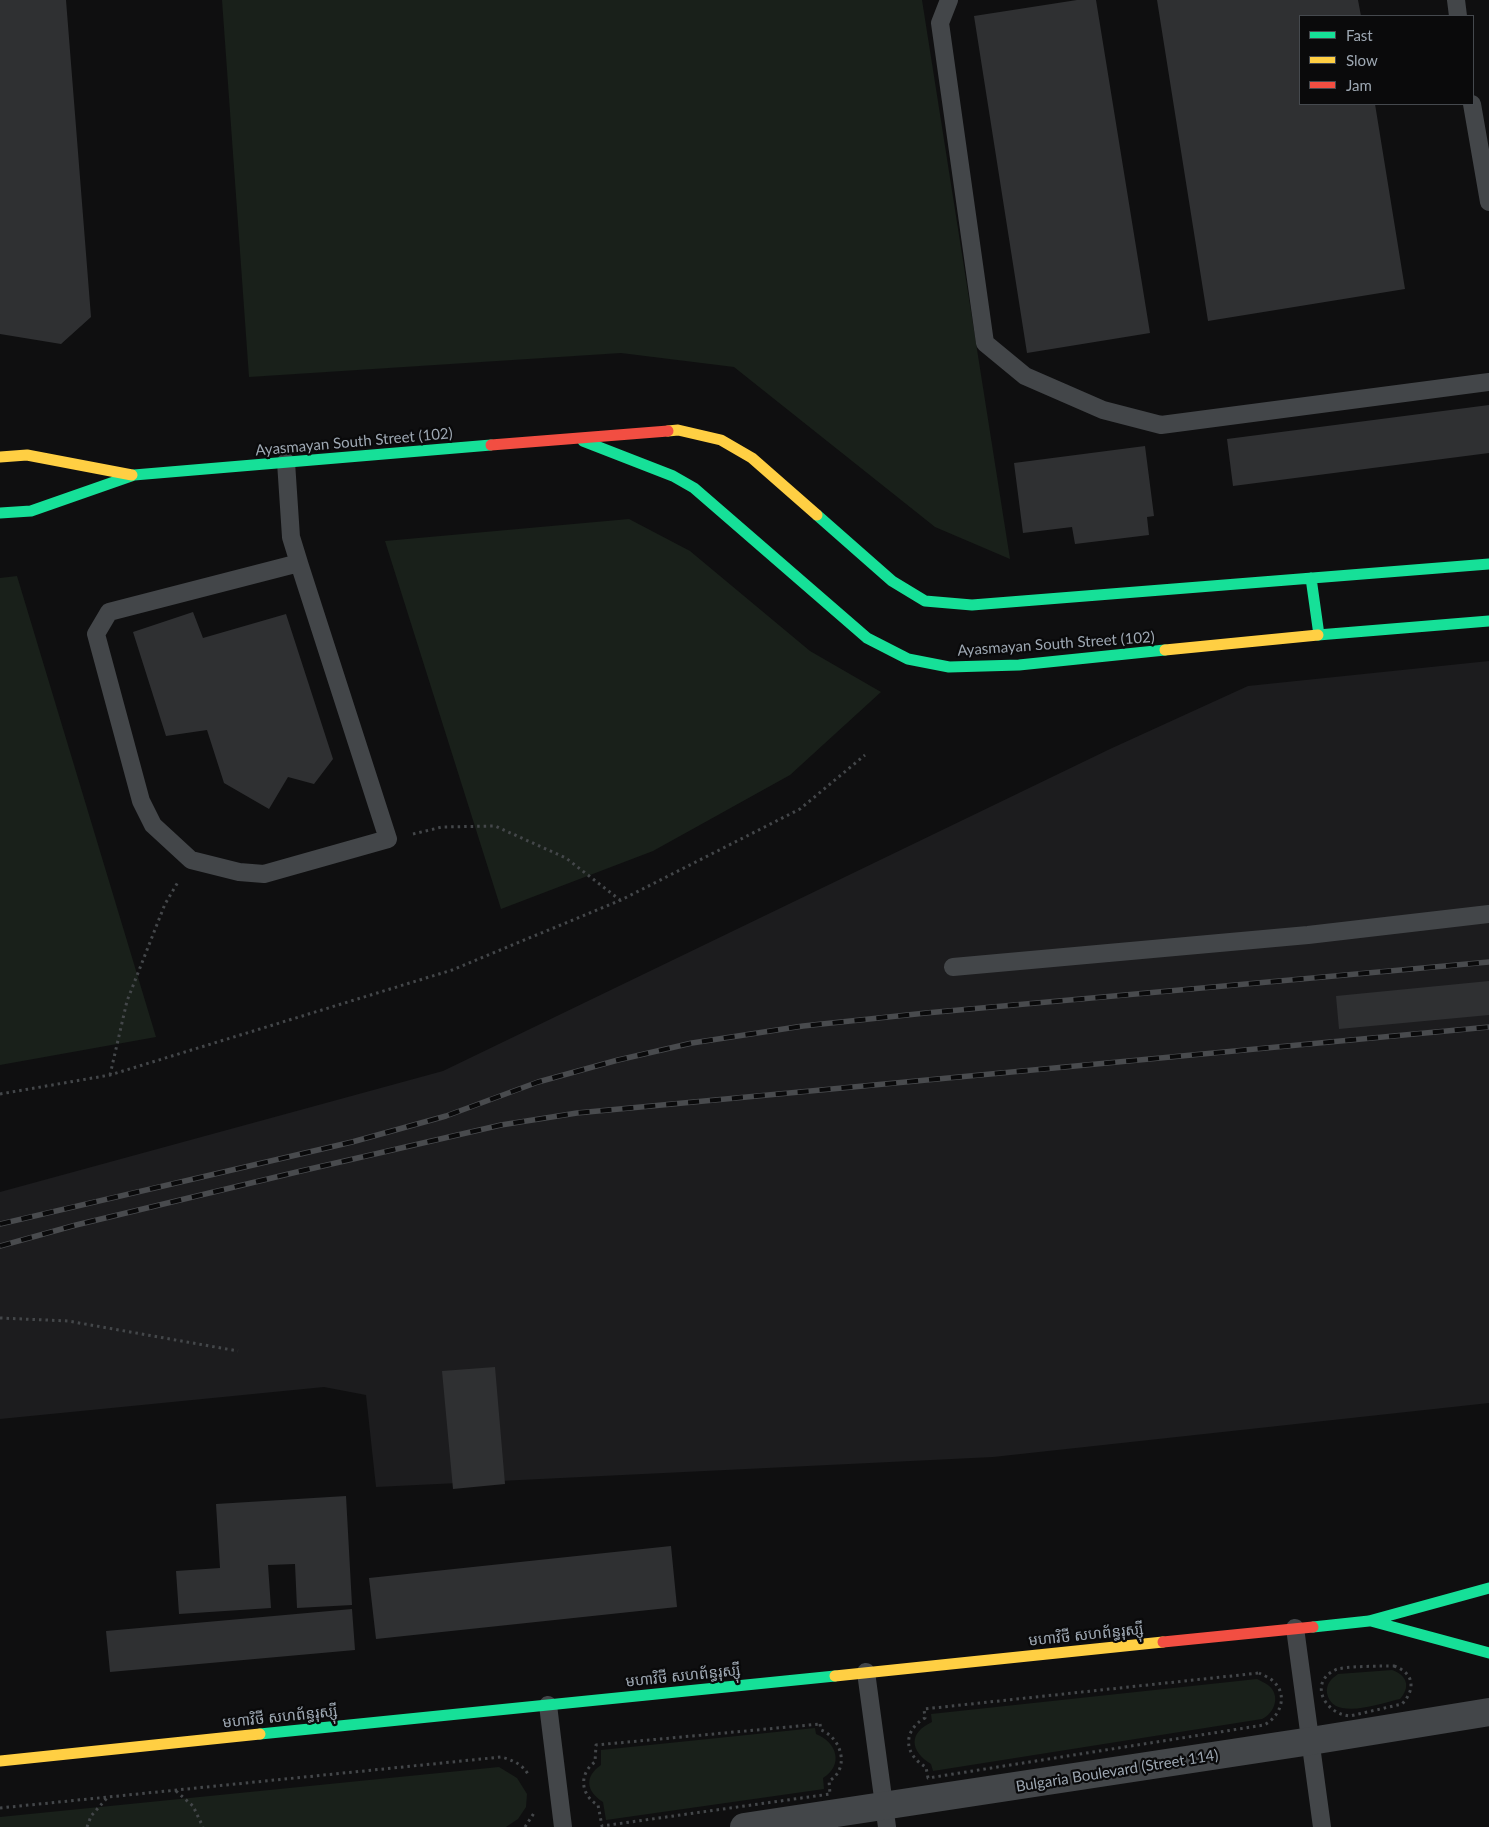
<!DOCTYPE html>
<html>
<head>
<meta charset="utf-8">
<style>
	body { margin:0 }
	#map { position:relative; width:1489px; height:1827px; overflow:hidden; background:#0f0f10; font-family:Lato,sans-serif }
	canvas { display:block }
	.legend { position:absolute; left:1299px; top:15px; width:175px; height:90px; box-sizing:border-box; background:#0a0a0b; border:1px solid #45494e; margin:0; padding:6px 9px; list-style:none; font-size:15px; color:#9ea8b3 }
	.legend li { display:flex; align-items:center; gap:10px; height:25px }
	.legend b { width:25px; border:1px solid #45494e }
</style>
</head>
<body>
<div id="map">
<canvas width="1489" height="1827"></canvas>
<ul class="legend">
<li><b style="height:6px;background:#16e098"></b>Fast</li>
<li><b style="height:6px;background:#ffcf43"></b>Slow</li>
<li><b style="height:6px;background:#f24e42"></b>Jam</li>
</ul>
</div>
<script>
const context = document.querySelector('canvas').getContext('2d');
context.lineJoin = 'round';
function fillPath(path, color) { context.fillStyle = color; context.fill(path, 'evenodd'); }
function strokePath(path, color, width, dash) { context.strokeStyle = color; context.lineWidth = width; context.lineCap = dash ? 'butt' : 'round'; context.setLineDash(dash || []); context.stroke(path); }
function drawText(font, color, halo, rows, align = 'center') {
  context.font = font + ' Lato,"Noto Sans Khmer",sans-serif'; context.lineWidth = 4.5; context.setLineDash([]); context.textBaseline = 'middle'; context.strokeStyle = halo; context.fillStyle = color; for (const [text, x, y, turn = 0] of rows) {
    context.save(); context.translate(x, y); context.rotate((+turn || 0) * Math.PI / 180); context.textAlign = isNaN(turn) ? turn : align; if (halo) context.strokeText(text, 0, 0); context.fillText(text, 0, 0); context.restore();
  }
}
fillPath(new Path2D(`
	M1489 661V1403L993 1457 376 1487 366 1395 324 1387 0 1419V1192L443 1071 1110 749 1248 686Z`), '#1c1c1e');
fillPath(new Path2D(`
	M222 0H922L1010 559 935 527 734 367 621 353 249 377Z
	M629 519 690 551 810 651 881 692 790 775 653 851 501 909 385 541Z
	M17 576 156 1037 0 1065V578Z
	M1392 1670C1407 1675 1411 1687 1400 1699 1381 1703 1332 1722 1327 1693 1326 1684 1331 1679 1338 1674Z
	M1257 1679C1261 1681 1265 1683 1268 1685 1281 1695 1275 1713 1262 1719L933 1771 931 1764C910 1751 908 1733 932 1722L931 1714Z
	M815 1728 816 1734C837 1742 844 1765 823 1778L824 1789 606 1820 603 1802C586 1791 584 1777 601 1765V1750Z
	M499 1767 517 1778 527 1794 526 1807 518 1819 506 1827H0V1817Z`), '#19201a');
fillPath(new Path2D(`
	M0 0H66L91 317 61 344 0 334Z
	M1077 0H1096L1150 333 1027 353 974 16Z
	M1157 0H1358L1361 16H1300V104H1375L1405 289 1208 321Z
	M1489 405V453L1233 486 1227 439Z
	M1145 446 1154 516 1147 517 1149 535 1075 544 1072 527 1023 533 1014 463Z
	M193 612 203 638 286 614 333 759 314 784 288 777 269 809 224 783 207 730 166 736 133 632Z
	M1489 981V1015L1339 1029 1336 996Z
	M495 1367 505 1484 453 1489 442 1371Z
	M346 1496 352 1605 297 1608 295 1564 268 1565 271 1608 179 1614 176 1571 220 1568 216 1504Z
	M671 1546 677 1607 376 1639 369 1578Z
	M352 1609 355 1650 110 1672 106 1631Z`), '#2f3032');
strokePath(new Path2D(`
	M413 834 442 827 495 826 566 858 620 900
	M110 1075 127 1001 165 904 178 882
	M0 1094 110 1075 452 970 621 900 800 809 865 755
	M0 1318 68 1321 238 1351
	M1394 1666C1414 1673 1416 1689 1402 1704L1350 1716C1325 1714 1308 1683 1335 1670 1342 1666 1384 1666 1394 1666Z
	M1259 1673C1263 1675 1270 1678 1273 1681 1289 1695 1280 1717 1264 1725L928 1778 926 1767C904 1755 902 1731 925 1718L924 1709Z
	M820 1724 821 1730C842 1738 850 1769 829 1781L830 1794 602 1826 598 1805C581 1796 578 1774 595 1762L596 1745Z
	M176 1791 193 1806 203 1827
	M0 1808 501 1757C512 1760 523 1764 529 1776
	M87 1827 91 1816 107 1798
	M525 1827 534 1813`), '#44474a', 3, [2.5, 4]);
strokePath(new Path2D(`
	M949 0 940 23 985 343 1025 376 1103 410 1161 425 1489 382
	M1456 0 1458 16
	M1472 104 1489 202
	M286 462 291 537 299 563 109 612 96 634 141 801 153 825 191 860 239 872 264 874 388 839 299 563
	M953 967 1308 935 1489 914
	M1295 1628 1322 1827
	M866 1672 887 1827
	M548 1705 563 1827`), '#434649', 18);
strokePath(new Path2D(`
	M744 1827 1311 1741 1489 1712`), '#434649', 28);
strokePath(new Path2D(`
	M583 441 673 476 694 488 867 638 908 659 949 667 1019 665 1165 650
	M0 513 31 511 134 475 491 445
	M817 515 892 581 925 601 972 605 1489 564
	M1311 578 1319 635
	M1318 635 1489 621
	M1371 1621 1489 1653
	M1313 1627 1369 1621 1489 1588
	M260 1734 835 1676`), '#16e098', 11);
strokePath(new Path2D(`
	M668 431 678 430 721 440 752 458 817 515
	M0 457 27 455 132 475
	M1165 650 1318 635
	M835 1676 1163 1642
	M0 1761 260 1734`), '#ffcf43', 11);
strokePath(new Path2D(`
	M491 445 668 431
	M1163 1642 1313 1627`), '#f24e42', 11);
const rail = new Path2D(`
	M0 1224 352 1142 446 1116 538 1082 618 1060 692 1043 803 1026 926 1013 1489 962
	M0 1246 76 1225 301 1171 501 1125 577 1113 1489 1027`);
strokePath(rail, '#494b4e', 5.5);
strokePath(rail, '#0a0a0b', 4, [11]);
drawText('15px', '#9ea8b3', '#0a0a0b', [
	["Ayasmayan South Street (102)",354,442,-5],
	["Ayasmayan South Street (102)",1056,644,-4],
	["មហាវិថី សហព័ន្ធរុស្ស៊ី",1086,1635,-6],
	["មហាវិថី សហព័ន្ធរុស្ស៊ី",683,1676,-6],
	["មហាវិថី សហព័ន្ធរុស្ស៊ី",280,1717,-6],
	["Bulgaria Boulevard (Street 114)",1117,1771,-9]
]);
</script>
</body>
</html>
